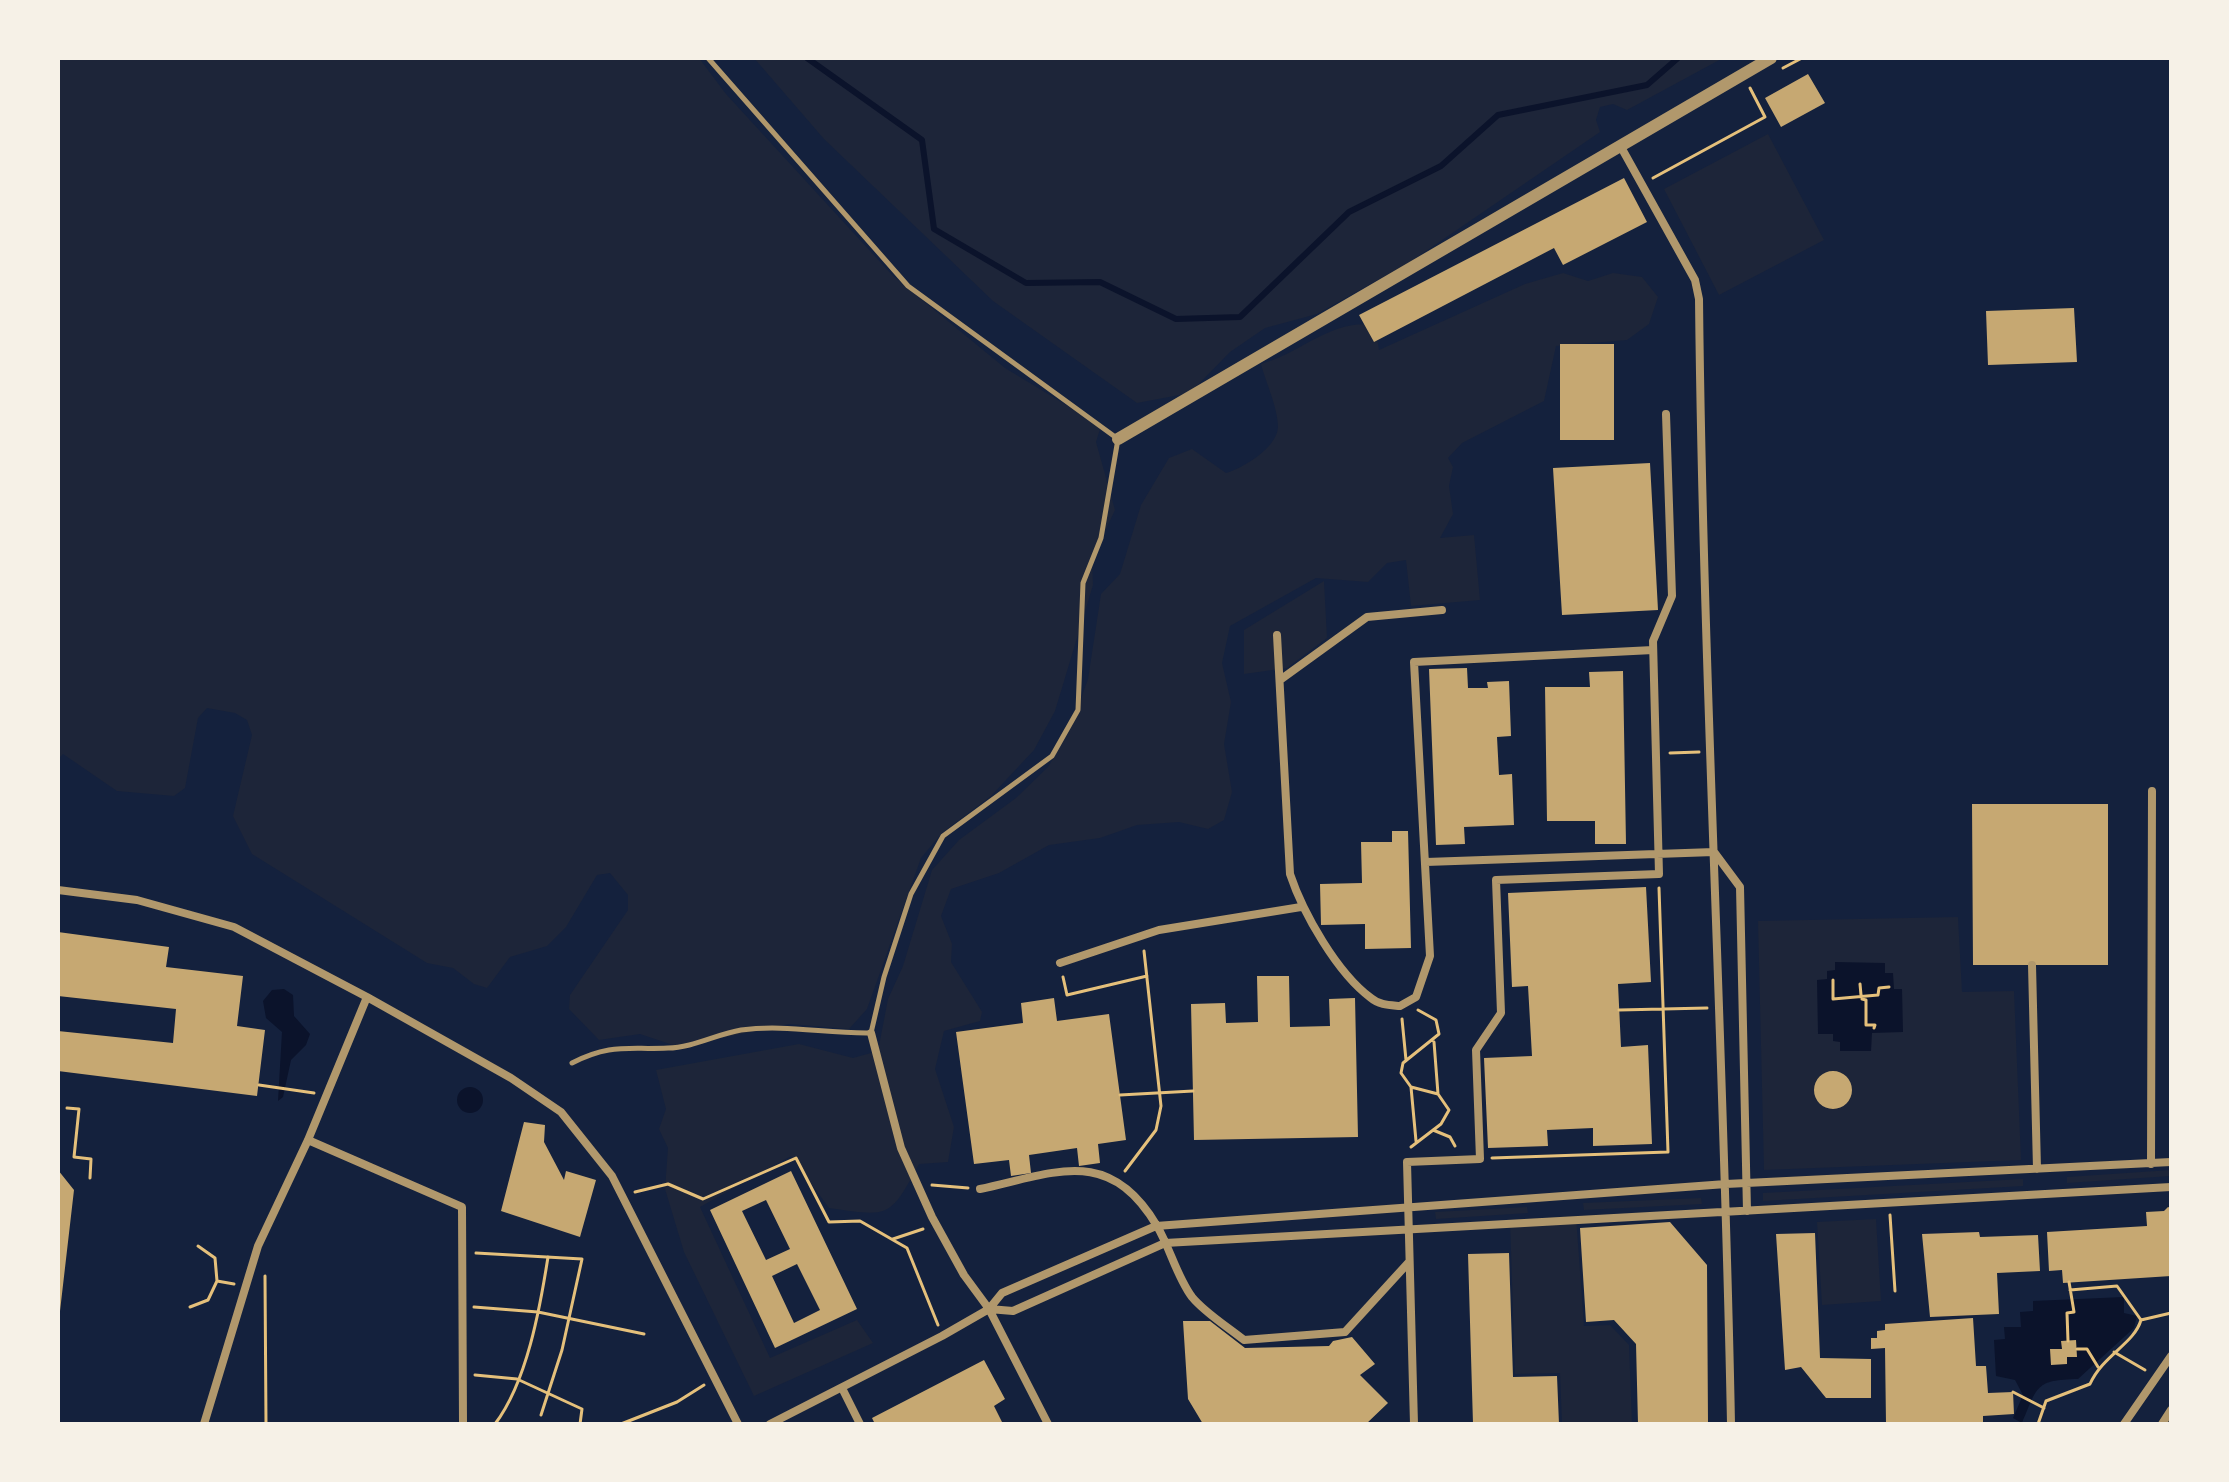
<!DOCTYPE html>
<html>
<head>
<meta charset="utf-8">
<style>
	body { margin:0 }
	#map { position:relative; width:2229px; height:1482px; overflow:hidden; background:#14213d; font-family:"Roboto Condensed",sans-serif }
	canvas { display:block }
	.frame { position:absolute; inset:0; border:60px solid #f6f1e7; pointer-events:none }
</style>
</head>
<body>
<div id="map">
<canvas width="2229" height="1482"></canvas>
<div class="frame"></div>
</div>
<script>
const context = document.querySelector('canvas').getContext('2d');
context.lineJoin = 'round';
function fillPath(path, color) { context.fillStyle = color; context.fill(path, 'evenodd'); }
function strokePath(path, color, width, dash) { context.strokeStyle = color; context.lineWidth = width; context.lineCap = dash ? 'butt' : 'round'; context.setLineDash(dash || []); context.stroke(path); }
fillPath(new Path2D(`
	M58 58H699L726 94 893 276 1005 368 1101 426 1096 442 1115 510 1092 559 1093 585 1055 711 1034 750 991 796 942 833 921 858 867 1009 849 1029 789 1024 679 1047 640 1034 599 1040 569 1009 570 995 628 910V895L610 873 597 875 566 927 547 946 510 957 487 988 474 984 453 968 427 963 252 854 233 816 252 735 247 720 235 713 207 708 198 718 185 788 174 796 117 791 63 754 58 759Z
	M754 58H1723L1627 110 1613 104 1600 107 1596 120 1600 132 1410 262 1317 314 1265 328 1230 352 1190 393 1137 403 993 301 824 139Z
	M1768 134 1824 240 1719 295 1664 189Z
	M1563 273 1588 281 1613 273 1642 277 1658 297 1649 324 1627 340 1556 346 1544 401 1462 443 1448 458 1453 467 1449 486 1453 514 1440 538 1474 535 1480 600 1411 606 1406 560 1387 563 1368 582 1316 578 1230 626 1222 663 1231 702 1224 744 1232 792 1224 820 1208 829 1179 822 1137 825 1100 838 1049 845 999 873 951 889 941 916 952 944 951 962 982 1012 980 1021 944 1031 935 1069 954 1127 948 1162 919 1164C890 1218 890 1217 829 1208L791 1156 700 1207 770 1358 857 1320 873 1343 754 1396 684 1252 665 1189 668 1148 659 1129 666 1109 656 1070 799 1044 853 1058 878 1051 888 999 903 966 932 870 959 840 1016 798 1048 767 1069 732 1088 679 1101 594 1120 574 1141 505 1169 458 1192 449 1226 473C1243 468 1277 448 1278 427 1278 408 1266 383 1261 364 1302 353 1330 319 1375 325L1379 350 1525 284Z
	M1324 581 1327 638 1287 668 1244 674V630Z
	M1958 917 1962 992 2014 991 2021 1160 1764 1170 1758 921Z
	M2171 1170V1176L2067 1183V1177Z
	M2023 1179V1186L1763 1201V1193Z
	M1701 1198 1702 1204 1584 1210 1583 1203Z
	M1527 1207 1528 1213 1436 1219 1435 1212Z
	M1576 1216 1584 1326 1610 1325 1629 1345 1632 1424H1562L1560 1373 1515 1374 1510 1220Z
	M1876 1219 1881 1301 1822 1305 1817 1222Z`), '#1d2539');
fillPath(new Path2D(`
	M1835 962 1885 963V973H1893L1894 989H1902L1903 1032 1872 1033 1871 1051H1840V1042L1833 1041V1034H1818L1817 980 1827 979V971L1835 970Z
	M284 989 293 995 294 1016 310 1034 306 1045 291 1060 283 1097 278 1101 282 1032 266 1018 263 1001 272 990Z
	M457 1100a13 13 0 1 1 26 0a13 13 0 1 1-26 0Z
	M2124 1297V1313L2137 1316 2134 1328 2078 1379C2035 1380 2038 1386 2022 1423L2013 1418 2023 1395 2015 1380 1996 1376 1994 1340 2005 1339 2004 1327H2021L2020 1312 2033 1311V1301Z`), '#0b132b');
strokePath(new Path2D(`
	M807 58 922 140 934 229 1026 283 1100 282 1176 319 1240 317 1349 212 1441 166 1498 115 1647 85 1678 58`), '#0b132b', 6);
fillPath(new Path2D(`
	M1808 74 1825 103 1781 127 1765 98Z
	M1624 178 1647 222 1563 265 1554 248 1374 342 1359 315Z
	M2074 308 2077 362 1988 365 1986 311Z
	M1560 344H1614V440H1560Z
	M1650 463 1658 610 1562 615 1553 468Z
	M1467 668 1468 688H1488L1487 682 1509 681 1511 736 1497 737 1499 775 1512 774 1514 825 1464 827 1465 844 1436 845 1429 669Z
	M1623 671 1626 844H1595V821H1547L1545 687H1590L1589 672Z
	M1972 804H2108V965H1973Z
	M1392 831H1408L1411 948 1365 949V924L1321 925 1320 884 1362 883 1361 842H1392Z
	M1646 887 1651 982 1618 984 1621 1047 1648 1045 1652 1144 1593 1146V1128L1547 1130 1548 1146 1488 1148 1484 1058 1532 1056 1528 986 1512 987 1508 893Z
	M58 932 169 947 166 967 243 976 237 1026 265 1030 257 1096 58 1071V1031L173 1043 176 1009 58 996Z
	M1257 976H1289L1290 1027 1330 1026 1329 999 1355 998 1358 1137 1194 1140 1191 1004 1225 1003 1226 1023 1258 1022Z
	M1054 998 1057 1021 1109 1014 1126 1140 1098 1144 1100 1163 1079 1166 1077 1148 1029 1155 1031 1173 1011 1176 1009 1160 974 1164 956 1032 1023 1023 1021 1003Z
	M1814 1090a19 19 0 1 1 38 0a19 19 0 1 1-38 0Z
	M524 1122 545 1125 544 1142 564 1180 566 1171 596 1180 580 1237 501 1211Z
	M58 1170 74 1190 60 1311H58Z
	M791 1171 857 1309 775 1348 710 1210ZM766 1200 790 1249 766 1260 742 1211ZM797 1264 820 1310 794 1323 772 1276Z
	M2168 1207 2171 1208V1276L2063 1283 2062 1270 2049 1271 2047 1232 2147 1226 2146 1212 2164 1211Z
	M1670 1222 1707 1265 1708 1424H1638L1636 1344 1614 1320 1586 1322 1580 1228Z
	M1979 1232 1980 1237 2038 1235 2040 1271 1997 1273 1999 1314 1930 1317 1922 1234Z
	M1815 1233 1820 1358 1871 1359V1398H1826L1801 1367 1785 1370 1776 1234Z
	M1509 1253 1513 1377 1557 1376 1559 1424H1473L1468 1254Z
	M1973 1318 1976 1366H1986L1988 1393 2013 1392 2014 1414 1983 1416V1424H1886L1885 1348 1871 1349V1338H1877V1331L1885 1330V1324Z
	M1183 1321H1210L1245 1348 1329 1346 1333 1341 1352 1337 1375 1364 1360 1375 1388 1403 1366 1424H1203L1188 1399Z
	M2076 1340 2077 1357H2067V1364L2051 1365 2050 1349H2062L2061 1341Z
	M984 1360 1005 1399 994 1406 1003 1424H875L872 1418Z`), '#c6a872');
strokePath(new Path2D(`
	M1783 68 1802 58
	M1653 178 1765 117 1750 88
	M1670 753 1699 752
	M1063 977 1067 995 1147 976
	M1833 980V999L1878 995 1879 988 1889 987
	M1860 984 1861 995
	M1862 999 1866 1000V1025H1875L1874 1028
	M1619 1010 1707 1008
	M1402 1019 1406 1060
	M1434 1042 1438 1094
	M259 1085 314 1093
	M1411 1087 1416 1141
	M1120 1095 1193 1091
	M67 1108 79 1109 74 1157 91 1159 90 1178
	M1433 1130 1450 1137 1455 1146
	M1411 1147 1441 1124 1449 1110 1438 1094 1411 1087 1401 1073 1403 1063 1439 1034 1436 1020 1418 1010
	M1492 1158 1668 1152 1659 888
	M1125 1171 1156 1130 1161 1106 1144 951
	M932 1185 968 1188
	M635 1192 668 1184 703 1199 796 1158 829 1222 860 1221 907 1248 938 1325
	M1890 1215 1895 1291
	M893 1239 923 1229
	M198 1246 215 1258 217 1281
	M476 1253 582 1259 562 1350 541 1415
	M265 1276 266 1424
	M190 1307 208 1300 217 1281 234 1284
	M474 1307 538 1312 644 1334
	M2141 1320 2171 1313
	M2068 1341 2067 1313 2074 1312 2069 1282
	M2077 1349H2087L2098 1367
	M2114 1352 2145 1370
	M475 1375 517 1379 582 1409 580 1424
	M2013 1392 2044 1408
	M495 1424C527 1382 540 1308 548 1257
	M621 1424 677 1402 704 1385
	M2038 1424 2046 1401 2090 1384C2103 1355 2134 1344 2141 1320L2117 1286 2070 1290`), '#e5c07b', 3);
strokePath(new Path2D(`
	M572 1063C611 1043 628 1050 668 1048 692 1048 717 1034 741 1030 786 1024 827 1034 871 1033L884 977 911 894 943 836 1052 756 1078 710 1083 583 1101 538 1118 439 908 286 708 58`), '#b1986c', 5);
strokePath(new Path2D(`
	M1621 147 1695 280 1699 299C1703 674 1724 1049 1731 1424
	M1277 635 1290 874C1303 913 1337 973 1371 998 1379 1005 1390 1005 1400 1006L1416 997 1430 956 1414 662 1653 650
	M1280 680 1367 617 1442 610
	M1426 862 1714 852 1740 887 1747 1211
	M58 890 137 900 234 927 367 997 511 1078 561 1112 612 1176 738 1424
	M1060 963 1159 930 1301 907
	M2032 965 2037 1169
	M871 1033 901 1148 932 1217 964 1275 989 1309 1048 1424
	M308 1140 462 1207 463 1424
	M2151 1164 2152 791
	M980 1189C1055 1173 1109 1145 1157 1226 1170 1248 1177 1277 1192 1297 1205 1313 1228 1327 1244 1340L1345 1332 1409 1262
	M989 1309 1013 1311 1165 1243 2171 1187
	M842 1388 860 1424
	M204 1424 258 1246 308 1140 367 997
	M770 1424 942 1336 989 1309 1002 1293 1156 1226 1726 1184 2171 1162
	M1414 1424 1407 1162 1480 1159 1476 1050 1501 1013 1496 880 1659 874 1653 641 1672 596 1666 414
	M2124 1424 2171 1356
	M2162 1424 2171 1410`), '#b1986c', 8);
strokePath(new Path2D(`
	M1118 439 1771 58`), '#b1986c', 12);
</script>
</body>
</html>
